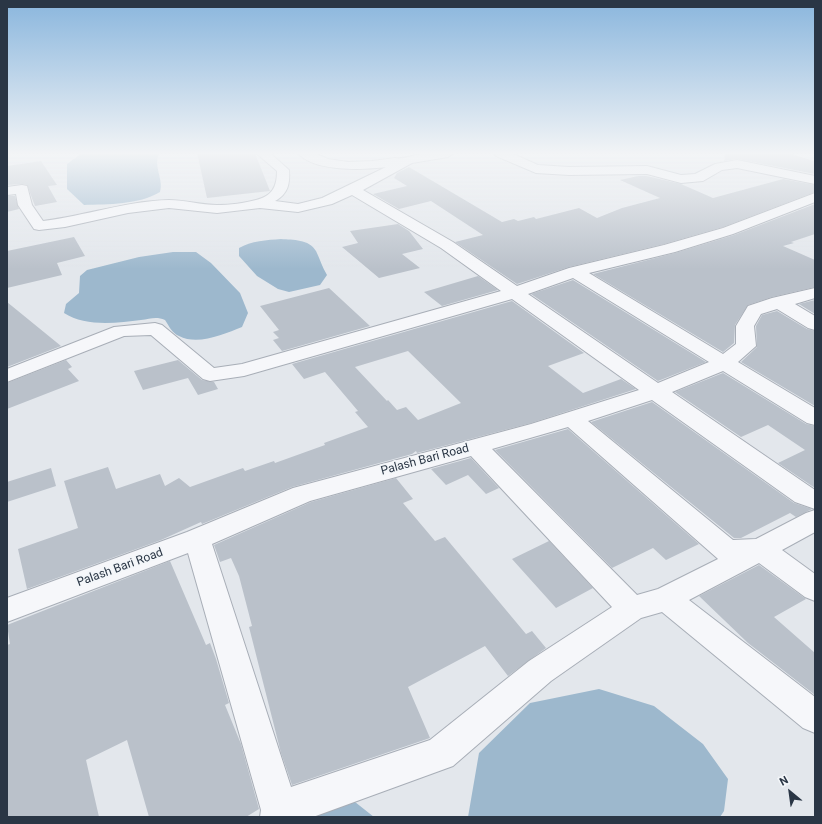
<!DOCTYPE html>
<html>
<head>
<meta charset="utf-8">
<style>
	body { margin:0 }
	#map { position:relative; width:822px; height:824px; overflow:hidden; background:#e3e7ec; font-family:Roboto,sans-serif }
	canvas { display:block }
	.frame { position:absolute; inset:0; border:8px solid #2a3645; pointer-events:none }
	.north { position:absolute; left:770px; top:772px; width:40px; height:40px; -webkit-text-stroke:3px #f3f6f9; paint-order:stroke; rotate:331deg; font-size:11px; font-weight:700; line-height:16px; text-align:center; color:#2a3645 }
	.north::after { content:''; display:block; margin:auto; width:14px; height:18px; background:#2a3645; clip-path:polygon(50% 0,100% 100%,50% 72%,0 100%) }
</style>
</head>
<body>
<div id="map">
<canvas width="822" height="824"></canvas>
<div class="frame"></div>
<div class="north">N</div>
</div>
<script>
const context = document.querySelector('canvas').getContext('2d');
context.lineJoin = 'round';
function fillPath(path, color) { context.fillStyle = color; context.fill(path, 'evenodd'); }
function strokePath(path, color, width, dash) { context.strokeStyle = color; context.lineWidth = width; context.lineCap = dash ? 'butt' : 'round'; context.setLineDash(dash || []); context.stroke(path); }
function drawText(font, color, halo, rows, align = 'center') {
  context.font = font + ' Roboto,sans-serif'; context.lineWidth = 3.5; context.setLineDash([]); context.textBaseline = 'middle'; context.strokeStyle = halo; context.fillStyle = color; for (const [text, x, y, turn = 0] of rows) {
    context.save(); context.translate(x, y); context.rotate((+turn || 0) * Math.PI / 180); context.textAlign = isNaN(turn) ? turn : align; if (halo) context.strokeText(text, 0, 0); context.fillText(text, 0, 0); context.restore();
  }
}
fillPath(new Path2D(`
	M82 153H159C153 167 164 179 160 192 138 205 109 204 84 205L67 189V164Z
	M281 239C293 240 309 239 316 251 320 259 322 267 327 275L320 285 289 292 278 289 257 276 239 256V248C251 241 267 240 281 239Z
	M173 252H196L211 263 240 293 248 313 242 327C224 334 198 346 179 336 172 333 169 326 165 320 156 316 150 319 141 320 117 323 85 327 64 313L66 304 79 293 80 276 87 270 139 257Z
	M599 689 654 706 703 744 728 779 724 811 720 817H468L479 753 530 703Z
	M355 802 374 817H310Z`), '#9db8cd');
fillPath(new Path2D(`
	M197 153H255L270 191 207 198Z
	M725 153H787L815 161V174L737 159 724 161Z
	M41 161 57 185 48 186 57 202 35 206 27 185 22 184 7 185V166Z
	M409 167 502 222 514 219 518 221 534 217 536 219 579 208 597 218 622 208 660 198 620 180 638 176H647L681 184 713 198 783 179 815 185V192L723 227 664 244 569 267 517 284 455 242 483 235 431 201 399 209 373 194 407 186 394 178 397 173Z
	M7 196H15L19 209 7 212Z
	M815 204V234L791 242 794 243 783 246 815 260V287L772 297 748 305 735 325 734 343 723 352 593 274 675 253 734 235Z
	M398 224 409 231 423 249 402 254 420 268 379 278 342 247 358 243 350 231Z
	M74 237 85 256 57 263 62 275 7 288V251Z
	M478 276 498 290 442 306 424 292Z
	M573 280 706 362 658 381 531 294Z
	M329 288 370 326 282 351 273 340 279 338 273 332 279 330 260 306Z
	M815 300V314L799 304Z
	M512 301 584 353 548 366 583 393 621 379 636 389 531 423 417 453 416 451 412 454 292 487 202 524 201 522 161 540 27 589 18 549 78 528 64 481 108 467 116 489 160 474 165 486 179 478 190 487 243 468 245 471 274 461 275 463 325 445 324 443 368 427 355 412 358 411 325 372 304 379 292 364ZM408 351 461 403 418 420 406 407 397 410 388 400 387 401 355 367Z
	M7 302 61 346 7 367Z
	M777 311 807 329 815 331V406L741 362 757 347 756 326 762 315Z
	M66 360 72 367 68 369 79 381 7 409V383Z
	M178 360 202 380 214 382 218 389 198 395 188 378 143 390 134 371Z
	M723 373 806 424 815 426V488L778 463 805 450 768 425 741 437 675 392Z
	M652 402 794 503 812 509 796 517 790 513 741 538H734L591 422Z
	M568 429 699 544 666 560 653 548 612 568 495 450Z
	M471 458 499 488 486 494 468 475 446 485 431 469Z
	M51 468 56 486 7 502V482Z
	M396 478 413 499 403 503 435 541 445 537 526 634 532 631 546 648 508 676 485 646 408 687 430 738 292 785 281 753 249 627 252 626 239 576 231 558 220 562 214 545 311 502Z
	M549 541 593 588 556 608 512 559Z
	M170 561 206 645 210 643 216 659 229 703 225 705 241 744 259 809 246 817H149L127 740 86 760 99 817H7V645L10 644 7 625Z
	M759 565 806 599 774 617 815 653V695L748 643 699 596Z`), '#bac1ca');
const street = new Path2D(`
	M256 153H270L289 170C290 184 288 194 275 201L298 204 322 198 386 167C364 170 313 172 298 153H314L328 159 348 162 372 161 395 158C403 160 416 154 425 153 435 152 444 153 454 153L448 157 412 163 363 190 453 242 517 286 569 268 664 245 723 228 815 193V202L733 234 675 252 589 273 723 354 736 344V326L748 306 772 298 815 288V298L795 304 815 316V330L808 328 777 309 761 314 754 326 756 346 738 362 815 408V425L807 423 723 371 672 392 815 490V509L795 502 652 400 588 421 733 540 756 539 806 513 815 510V532L782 550 815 574V601L805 597 759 563 689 600 815 697V733L803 728 662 612 641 618 551 681 453 766 313 817H260L261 810 188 553 7 622V598L187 532 293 488 531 424 639 390 512 299 244 376 210 381 203 379 151 335 124 336 7 382V369L114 327 155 323 162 325 214 368 242 364 501 291 441 248 352 195 332 204 298 212 260 208 217 213 169 208 128 213 65 227 39 230 34 229 18 205 16 194 7 195V187L22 185 27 186 32 205 43 221C85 216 126 201 169 200 185 200 201 205 217 205 229 205 245 203 256 200 272 196 277 187 277 171ZM573 278 709 362 658 383 528 294ZM568 427 717 558 718 559 658 589 637 595 492 449ZM471 456 612 607 529 661 430 740 291 787 212 544 310 501Z
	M494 153H511L538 165 569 167 647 166 681 175 695 174 715 164 737 160 815 176V184L737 168 722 170 703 181 681 183 647 174 569 175 536 173 496 156Z`);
strokePath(street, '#a8aeb7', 2);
fillPath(street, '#f6f7fa');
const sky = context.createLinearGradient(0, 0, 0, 269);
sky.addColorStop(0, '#8ab6dd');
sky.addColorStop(0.57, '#f2f4f6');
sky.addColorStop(1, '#f2f4f600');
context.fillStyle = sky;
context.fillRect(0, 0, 822, 269);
drawText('12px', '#2a3645', '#f3f6f9', [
	["Palash Bari Road",425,460,-15],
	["Palash Bari Road",120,568,-20]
]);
</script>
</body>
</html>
